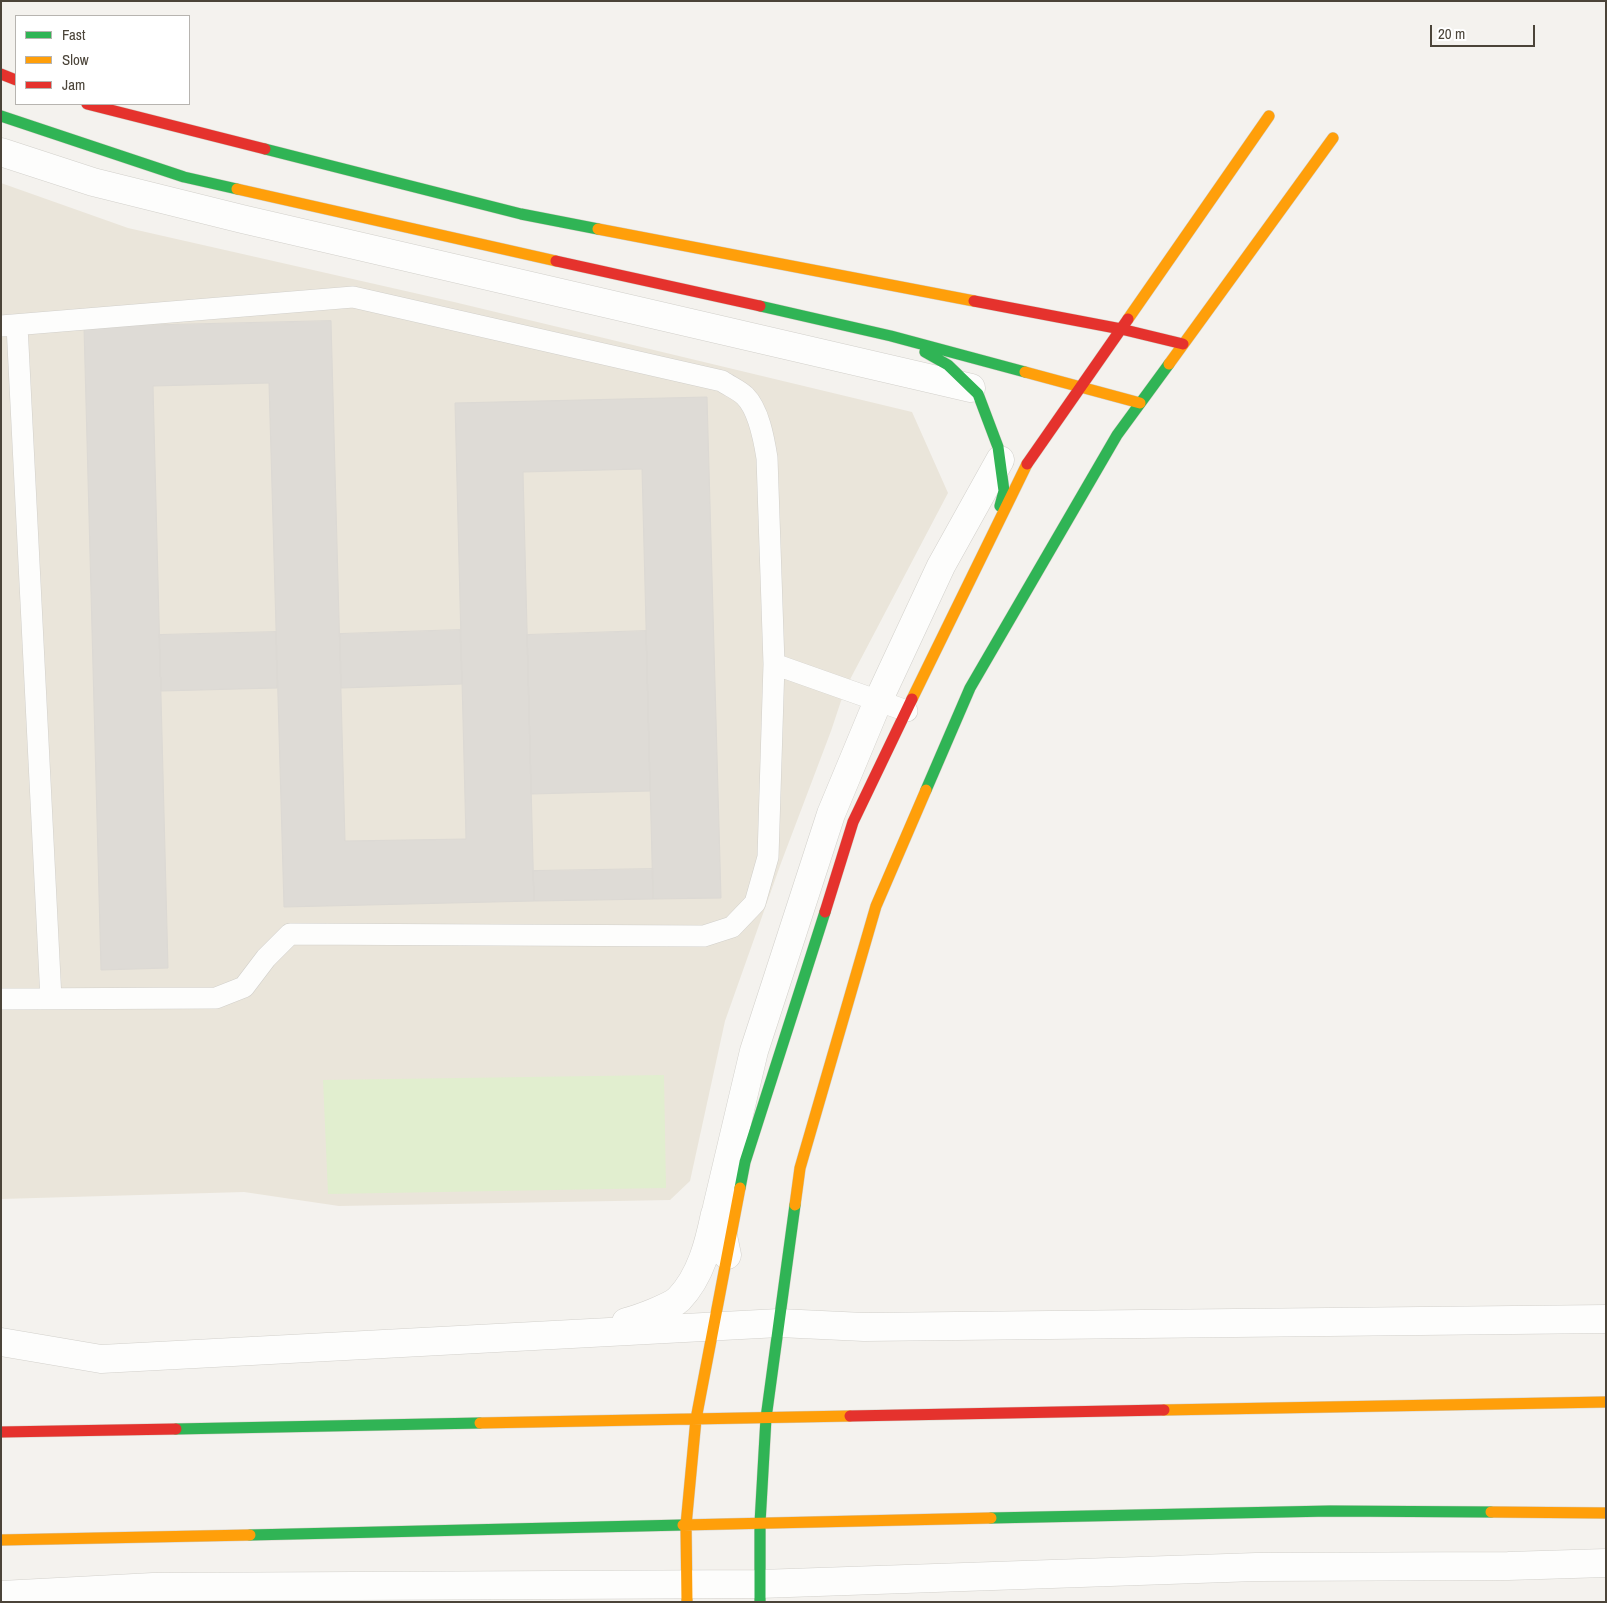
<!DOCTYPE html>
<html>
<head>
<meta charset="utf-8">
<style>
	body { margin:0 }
	#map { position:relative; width:1607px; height:1603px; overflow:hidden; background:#f4f2ee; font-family:"Archivo Narrow",sans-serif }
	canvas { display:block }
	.frame { position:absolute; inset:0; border:2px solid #4b4439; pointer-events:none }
	.legend { position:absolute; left:15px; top:15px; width:175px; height:90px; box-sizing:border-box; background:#fff; border:1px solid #b7b4b0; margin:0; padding:6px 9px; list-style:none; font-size:15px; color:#4b4439 }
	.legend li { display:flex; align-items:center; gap:10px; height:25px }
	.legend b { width:25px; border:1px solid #b7b4b0 }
	.scale { position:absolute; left:1430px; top:25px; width:105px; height:22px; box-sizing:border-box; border:2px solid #4b4439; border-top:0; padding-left:6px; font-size:15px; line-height:18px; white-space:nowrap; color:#4b4439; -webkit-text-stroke:4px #fff; paint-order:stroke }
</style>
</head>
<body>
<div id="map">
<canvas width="1607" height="1603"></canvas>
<div class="frame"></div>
<ul class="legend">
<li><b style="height:6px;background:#30b455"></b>Fast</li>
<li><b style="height:6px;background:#ff9f0a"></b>Slow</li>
<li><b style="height:6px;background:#e5322d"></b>Jam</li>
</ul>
<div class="scale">20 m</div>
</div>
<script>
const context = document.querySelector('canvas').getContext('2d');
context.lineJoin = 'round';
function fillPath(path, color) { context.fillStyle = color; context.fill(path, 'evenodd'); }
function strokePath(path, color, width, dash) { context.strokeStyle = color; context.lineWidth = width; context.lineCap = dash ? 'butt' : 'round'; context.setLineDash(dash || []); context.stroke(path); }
fillPath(new Path2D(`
	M1 183 128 228 454 302 912 412 948 493 845 689 831 731 781 863 725 1021 690 1181 670 1200 339 1206 244 1192 1 1199Z`), '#eae5da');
fillPath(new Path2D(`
	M664 1075 666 1188 328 1194 323 1080Z`), '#e1eecf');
const building = new Path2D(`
	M331 321 345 841 466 839 455 403 707 397 721 898 653 899 642 469 523 472 534 901 284 907 269 383 153 386 168 968 101 970 84 327Z
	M460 630 462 684 341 688 340 634Z
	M646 631 650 791 531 794 527 635Z
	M276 632 277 688 161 691 159 635Z
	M653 869V899L534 901 533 871Z`);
fillPath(building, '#dedbd6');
strokePath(building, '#dcd9d4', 1);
const lane = new Path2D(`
	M17 325 51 999
	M1 326 353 297 722 381C729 386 739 390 745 396 759 410 764 439 767 458L774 664 768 857 755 903 732 927 704 936 290 934 266 958 244 987 216 998 1 999
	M774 664 907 711`);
const street = new Path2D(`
	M1 152 93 182 242 219 971 388
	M727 1255 717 1207 754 1051 831 814 878 701 941 566 1000 460
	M626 1322C638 1319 671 1307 679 1299 701 1276 709 1243 715 1214
	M1 1342 101 1359 779 1323 864 1327 1606 1319
	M1 1595 153 1587 760 1584 1256 1567 1508 1566 1606 1563`);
const fast = new Path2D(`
	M1 116 184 177 237 189
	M265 149 521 214 598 229
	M760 306 891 336 1025 372
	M925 352 948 365 978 394 998 447 1004 491 1000 506
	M926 790 970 688 1117 435 1169 364
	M740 1188 745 1162 825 912
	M176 1429 480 1423
	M991 1518 1330 1511 1491 1512
	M250 1535 683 1525
	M760 1602V1523L766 1418 795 1205`);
const slow = new Path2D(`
	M237 189 556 261
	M598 229 974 301
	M1128 319 1269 116
	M1169 364 1333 138
	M1025 372 1140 403
	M912 699 1027 464
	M795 1205 800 1168 876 906 926 790
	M1164 1410 1606 1402
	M480 1423 850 1416
	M1491 1512 1606 1513
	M683 1525 991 1518
	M1 1540 250 1535
	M687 1602 686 1525 696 1419 740 1188`);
const jam = new Path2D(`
	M1 74 16 80
	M87 104 265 149
	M556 261 760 306
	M974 301 1121 329 1183 344
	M1027 464 1128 319
	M825 912 853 822 912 699
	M850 1416 1164 1410
	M1 1432 176 1429`);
strokePath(lane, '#d2d0cb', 22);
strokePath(street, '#d2d0cb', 29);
strokePath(fast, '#d3cfc5', 12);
strokePath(slow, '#d3cfc5', 12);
strokePath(jam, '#d3cfc5', 12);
strokePath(lane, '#fdfdfc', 21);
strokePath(street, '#fdfdfc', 28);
strokePath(fast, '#30b455', 11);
strokePath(slow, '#ff9f0a', 11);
strokePath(jam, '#e5322d', 11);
</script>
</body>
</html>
